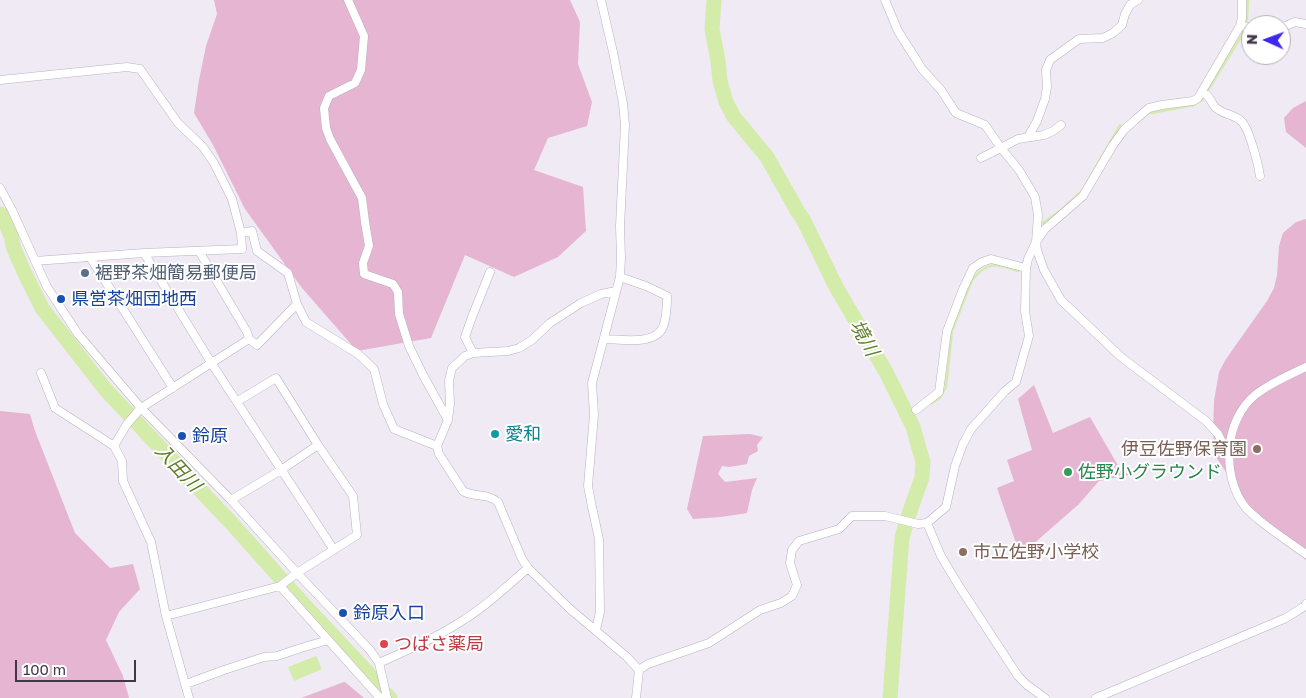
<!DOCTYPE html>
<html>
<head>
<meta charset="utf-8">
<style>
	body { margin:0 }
	#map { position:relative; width:1306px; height:698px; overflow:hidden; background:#f0eaf4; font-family:"Golos Text",sans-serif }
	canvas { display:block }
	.north { position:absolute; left:1241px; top:15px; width:50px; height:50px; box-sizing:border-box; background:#fff; border:1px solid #b3afb5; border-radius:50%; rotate:272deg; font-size:14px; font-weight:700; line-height:20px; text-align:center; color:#413847 }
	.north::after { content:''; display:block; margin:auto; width:18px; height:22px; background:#3d28ec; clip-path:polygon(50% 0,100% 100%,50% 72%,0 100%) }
	.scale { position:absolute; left:15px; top:660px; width:121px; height:22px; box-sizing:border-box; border:2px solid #413847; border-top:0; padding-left:6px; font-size:15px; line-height:18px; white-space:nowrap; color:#413847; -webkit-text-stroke:4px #fff; paint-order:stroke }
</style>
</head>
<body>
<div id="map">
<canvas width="1306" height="698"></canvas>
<div class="north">N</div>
<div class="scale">100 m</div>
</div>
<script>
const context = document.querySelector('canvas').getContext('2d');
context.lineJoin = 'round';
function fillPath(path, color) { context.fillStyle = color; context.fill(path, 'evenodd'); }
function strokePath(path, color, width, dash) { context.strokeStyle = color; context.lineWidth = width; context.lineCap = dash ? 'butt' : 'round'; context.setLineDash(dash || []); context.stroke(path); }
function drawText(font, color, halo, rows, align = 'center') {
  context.font = font + ' "Golos Text","Noto Sans JP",sans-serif'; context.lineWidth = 4; context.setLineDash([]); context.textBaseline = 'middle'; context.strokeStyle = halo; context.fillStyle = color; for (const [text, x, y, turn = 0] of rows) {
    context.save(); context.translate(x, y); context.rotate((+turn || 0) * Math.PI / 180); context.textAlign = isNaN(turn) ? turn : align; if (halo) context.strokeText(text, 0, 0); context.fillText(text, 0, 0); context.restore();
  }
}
fillPath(new Path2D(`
	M214 0H570L580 22 578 64 592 102 587 126 548 138 534 170 583 187 586 231 558 257 514 277 465 255 431 338 357 351 302 288 245 209 213 145 194 113 199 80 206 46 217 14Z
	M1306 101V148L1286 132 1284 118 1293 108Z
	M1306 219V560L1257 517 1215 456 1213 430 1214 401 1219 372 1226 359 1267 301 1274 288 1277 275 1279 246 1283 233 1296 222Z
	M1034 385 1053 433 1090 417 1120 469 1129 475 1099 481 1079 504 1023 553 1017 546 997 488 1014 481 1007 460 1032 450 1018 399Z
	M0 411 30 414 35 431 75 533 110 568 133 564 140 589 119 612 106 640 123 676 129 698H0Z
	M750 434 763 437 757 445 758 451 749 456 747 464 729 467 722 466 718 474 725 482 757 478 752 490 747 513 721 517 693 519 687 509 703 436Z
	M345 682 364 698H301L344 682Z`), '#e5b5d1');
fillPath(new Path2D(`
	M316 656 322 669 294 681 288 667Z`), '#d4ecaa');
strokePath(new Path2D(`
	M1151 113 1194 105 1202 100 1242 35 1247 19 1248 0
	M1043 223 1061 210 1082 191 1120 125
	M932 403 940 398 946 387 952 331 972 280C988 260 997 264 1018 271
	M910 420 912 418`), '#d4ecaa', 2.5);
strokePath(new Path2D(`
	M714 0 712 29 718 61 720 81 726 102 734 117 767 157 798 212 803 219 836 287 886 372 913 427 923 462 922 477 910 511 902 537 890 698
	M0 214 2 215 11 236 14 249 26 276 42 308 105 389 235 527 307 608 368 673 379 688 390 698`), '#d4ecaa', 15);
const minor = new Path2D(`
	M348 0 364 36 361 70 355 83 329 96 324 108 326 128 330 139 362 198 365 222 369 246 363 263 364 274 393 284 398 292 399 314 409 346 423 375 448 420
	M885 0 898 31 922 69 941 90 956 113 985 125 1001 148 1019 170 1035 197 1038 215 1036 242 1037 250 1044 270 1061 300 1121 357 1206 421 1218 434 1229 456
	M1240 26 1251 27
	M1281 28 1295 22 1306 24
	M0 80 127 67 140 69 178 123 203 147 214 163 232 199 241 233 242 249 144 253 35 261
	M1203 92C1211 97 1210 101 1215 107 1222 114 1232 114 1240 120 1249 126 1258 164 1260 176
	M1028 137 1037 121 1045 99 1047 87 1046 70 1050 60 1079 39 1103 38 1113 33 1122 25 1125 14 1130 5 1138 0
	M981 158 1001 148 1018 139 1044 135 1053 131 1061 125
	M0 188 12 210 47 287 78 334 141 408 231 500 297 573 370 650 379 663 387 698
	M241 233 252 231 257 251 288 273 297 304
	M144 253 212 364 334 550
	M90 257 173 388
	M616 291 601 294 581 303 550 323 532 340 519 348 508 351 473 353 465 356 452 368 449 381 450 404 448 420 437 446 439 454 463 491C475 498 485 492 498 502L522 559 528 568 570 609 627 657 639 670
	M249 339 257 345 297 304 306 322 358 354 374 369 383 404 394 429 437 446
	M604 339C620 339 655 346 663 327 667 317 667 306 667 296L646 286 620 277
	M473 353 465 337 472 317 490 272
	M1306 367C1289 375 1270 383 1255 395 1224 421 1221 475 1245 507 1249 512 1255 516 1259 520 1274 532 1290 543 1306 554
	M41 373 55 408 114 446 122 461 123 481 151 542 166 616 189 698
	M916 410 939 392 947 331 963 289 973 268 982 262 991 259 1026 268
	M114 446 127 424 141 408 249 339 247 332 199 251
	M231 500 281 470 318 445
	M927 523 941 556 959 586 1018 676 1027 685 1045 698
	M280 586 380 698
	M166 616 280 586 297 573 357 535 353 496 318 445 276 378 238 401
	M596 630 600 612 599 539 592 507 588 486 594 415 592 383 620 277 621 258 620 226 625 125 623 103 613 52 601 0
	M379 663C408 650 438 637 465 619 488 605 507 586 528 568
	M639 670 648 664 709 643 760 610 781 603 792 596 797 585 790 563 792 550 799 541 839 529 852 516H885L918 524 927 523 946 507 955 466 963 444 971 429 1005 391 1016 382 1029 336 1025 311 1026 268 1028 259 1036 242 1045 229 1083 196 1113 145 1124 130 1135 120 1149 108 1162 105 1193 101 1198 98 1240 26 1242 18V0
	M186 684 224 670 264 657 277 656 301 648 328 640
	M636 698 639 670
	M1096 698 1286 618 1305 606 1306 604`);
strokePath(minor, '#bab0c2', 9);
strokePath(minor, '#fff', 8);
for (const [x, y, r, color] of [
	[85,273,5,"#5c6f8a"],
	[61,299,5,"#1a4fb4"],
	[495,434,5,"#0f9aa8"],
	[182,436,5,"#1a4fb4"],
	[1257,449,5,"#8d6e63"],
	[1068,472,5,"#2e9e5b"],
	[963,552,5,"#8d6e63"],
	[343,613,5,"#1a4fb4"],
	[384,644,5,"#e0444e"]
]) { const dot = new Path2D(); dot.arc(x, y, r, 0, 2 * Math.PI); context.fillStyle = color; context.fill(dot); strokePath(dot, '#fff', 2); }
drawText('18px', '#4e5e75', '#fff', [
	["裾野茶畑簡易郵便局",95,273]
], 'left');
drawText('18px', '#164399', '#fff', [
	["県営茶畑団地西",71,299],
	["鈴原",192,436],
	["鈴原入口",353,613]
], 'left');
drawText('18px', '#0d838f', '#fff', [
	["愛和",505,434]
], 'left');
drawText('18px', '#785e54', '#fff', [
	["伊豆佐野保育園",1247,449],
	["市立佐野小学校",973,552,"left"]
], 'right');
drawText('18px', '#27864d', '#fff', [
	["佐野小グラウンド",1078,472]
], 'left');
drawText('18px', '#be3a42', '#fff', [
	["つばさ薬局",394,644]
], 'left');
drawText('italic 19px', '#5f7e2c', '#fff', [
	["境川",864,338,61],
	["入田川",178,468,47]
]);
</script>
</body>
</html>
